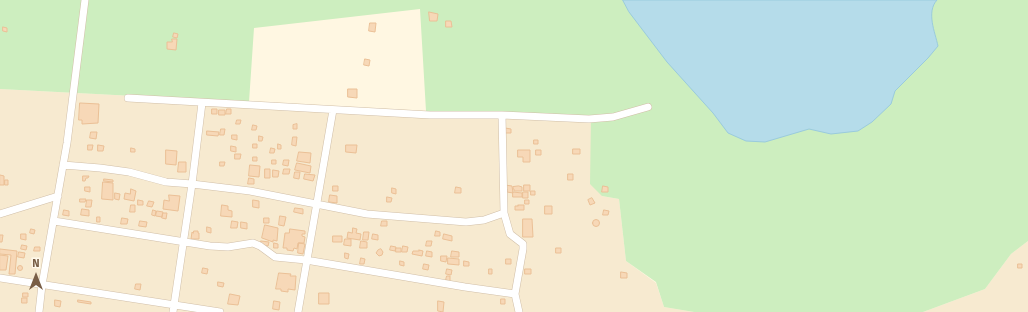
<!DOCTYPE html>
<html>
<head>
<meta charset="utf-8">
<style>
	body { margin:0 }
	#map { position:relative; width:1028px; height:312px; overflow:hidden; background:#fff7e2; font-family:"Fira Sans",sans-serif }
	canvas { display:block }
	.north { position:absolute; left:16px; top:256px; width:40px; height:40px; -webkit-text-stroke:3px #fff9eb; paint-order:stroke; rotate:0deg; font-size:11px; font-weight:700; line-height:16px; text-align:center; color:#795e46 }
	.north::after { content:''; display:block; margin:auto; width:14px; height:18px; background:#795e46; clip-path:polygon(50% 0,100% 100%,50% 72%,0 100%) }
</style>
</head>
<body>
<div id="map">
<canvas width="1028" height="312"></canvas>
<div class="north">N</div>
</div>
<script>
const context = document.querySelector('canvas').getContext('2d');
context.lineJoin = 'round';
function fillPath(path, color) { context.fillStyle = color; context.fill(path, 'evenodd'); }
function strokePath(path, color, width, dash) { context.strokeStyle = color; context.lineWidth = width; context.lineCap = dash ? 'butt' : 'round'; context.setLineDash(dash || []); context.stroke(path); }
fillPath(new Path2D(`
	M0 89 249 102H261L445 112 591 116 602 196 619 199 626 261 656 283 664 307 694 312H0Z
	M1028 241V312H923L985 289 1011 254Z`), '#f7ead0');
fillPath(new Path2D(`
	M0 0H1028V241L1011 254 985 289 923 312H694L664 307 656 282 626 261 619 199 602 196 590 184 591 116 426 111 420 9 254 28 249 102 0 89Z`), '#cdeebf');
const water = new Path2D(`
	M623 0H937C926 12 935 32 938 46L928 58 895 91 891 104 872 122 858 131 831 134 809 129 765 142 746 141 728 133 713 113 667 62 629 12Z`);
fillPath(water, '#b5dcea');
strokePath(water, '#9acbdd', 1);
const building = new Path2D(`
	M429 12 438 14 437 21H430Z
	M446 21H451L452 27H446Z
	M370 23H376L375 32 369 31Z
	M3 27 7 28V32L3 31Z
	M174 33 178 34 177 38 173 37Z
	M172 39H177L176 50 167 49V42H172Z
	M365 59 370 60 369 66 364 65Z
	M348 89H357V98L348 97Z
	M80 103 99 104 98 123 82 124V120H79Z
	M212 109H217V114H212Z
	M227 109H231V114H226Z
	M219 110H225V115H219Z
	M237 120H241L240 124H236Z
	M297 124V129H293V125Z
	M253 125 257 126 256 130H252Z
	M505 128 511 129V133H505Z
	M221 129H225L224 135H220Z
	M207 131 219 132 218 136 207 135Z
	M91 132H97L96 139 90 138Z
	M232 135H237V140L232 139Z
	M259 136 263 137 262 141H259Z
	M293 137H297L296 146 292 145Z
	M534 140H538V144H534Z
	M253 144H257V148H253Z
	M278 144 281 145V149H278Z
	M88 145H93L92 150H88Z
	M98 145 104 146 103 151H98Z
	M346 145H357L356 153 346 152Z
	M231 146 236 147V152L231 151Z
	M131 148 135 149V152H131Z
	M271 148 275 149 274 153H270Z
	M573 149H580V154H573Z
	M166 150 177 151 176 165 166 164Z
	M518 150H530V162H523V157H518Z
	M536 150H541V155H536Z
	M299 152 311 153 310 163 297 161Z
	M235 154H241L240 159H235Z
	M253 157H257V161H253Z
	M272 160H276V164H272Z
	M284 160H289L288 166 283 165Z
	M179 162H186V172H178Z
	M220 162H225L224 166H220Z
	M297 163 311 166 310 173 295 170Z
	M250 165 260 166 259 177 249 176Z
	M265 169H270V178H265Z
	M284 169H290L289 174H283Z
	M273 170 279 171 278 177H273Z
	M295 172H300L299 179 294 178Z
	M305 174 315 175 313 181 304 179Z
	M568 174H573V180H568Z
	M0 175 4 176V185H0Z
	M83 176H89L88 178H86L85 181H83Z
	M249 178 254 179V184H248Z
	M104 179 113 180V182L104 181Z
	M5 180H8V185H5Z
	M103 182 113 183V200L102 199Z
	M505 185 512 186 513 193 507 192V189H505Z
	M524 185H530V191H524Z
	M333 186H338V191H333Z
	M519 186 522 187V191H514V189H513V187Z
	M603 186 608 187V192H602Z
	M85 187H90V192L85 191Z
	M456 187 461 188V193H455Z
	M392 188 396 189V194L392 193Z
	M131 189 136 191 134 201 124 199 125 193 130 194Z
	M531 191H535V195H531Z
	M513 192 522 193V197H513Z
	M523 192H528V198H523Z
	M115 193 120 194 119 200 115 199Z
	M169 195 180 196 178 211 163 209 164 200 169 201Z
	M330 195 337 196V203L329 202Z
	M387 197 392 198 391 202H387Z
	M592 198 595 203 590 205 588 200Z
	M80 199H86L85 202H80Z
	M87 200H92L91 207H86Z
	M138 200 143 201V205H138Z
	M253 200 259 201V208L253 207Z
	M525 200H529V204H525Z
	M149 201 154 202 152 207 147 206Z
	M131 205H135V212H130Z
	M222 205 228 206V210L232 211V217L221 216Z
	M518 205H524V210H515V206H518Z
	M545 206H552V214H545Z
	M295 208 303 209V214L294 212Z
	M82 209 89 210V216L81 215Z
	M64 210 69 211V216L63 215Z
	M153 210 156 211 155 216 152 215Z
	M604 210 609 211 608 215H603Z
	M157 211 163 212 162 217 156 216Z
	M163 213H167L166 219 162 218Z
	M280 216 286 217 284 226 279 225Z
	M97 217H100V222H97Z
	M122 218 128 219 127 224H121Z
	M264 218H269V223H264Z
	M523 219H532L533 237H523Z
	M592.5 223a3.5 3.5 0 1 1 7 0a3.5 3.5 0 1 1-7 0Z
	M140 221 147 222 146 227 139 226Z
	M232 221 238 222 237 228H231Z
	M382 221H387V226H381Z
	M241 222 247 223V229L241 228Z
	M265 225 278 228 277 241 273 240V242L262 238Z
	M207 227 211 228V233L207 232Z
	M353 228 357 229 356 233 361 234 360 240 347 238 348 232 352 233Z
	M31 229 35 230 34 234 30 233Z
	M290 229 305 231V234H302V236L305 237 304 243H298L297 249 294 248 293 251 287 250V248H283L285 233H289Z
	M194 231H198V233H199V239H191L192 232 193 233Z
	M436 231 440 232V236H435Z
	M364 232H369L368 240H363Z
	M21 234H26V240L21 239Z
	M373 234 378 235V240L372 239Z
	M444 234 452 236V241L443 239Z
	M0 235H3L2 242H0Z
	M333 236H342V242H333Z
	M345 239H351V246L344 245Z
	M261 241 269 242 268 246 261 245Z
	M361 241 367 242V248H360Z
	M427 241H432L431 246H426Z
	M274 243 278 244V248H274Z
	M299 243 305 244 303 254 298 253Z
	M22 245 27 246 26 250 21 249Z
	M391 246 396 247 395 251 390 250Z
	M403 246 408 247 407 252H402Z
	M35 247H40V251H34Z
	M396 248H401V252H396Z
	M556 248H561V253H556Z
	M0 249 17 251 15 274H9L11 255 0 254Z
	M381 249 383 252 382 255 379 256 376 253 378 250Z
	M419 250 423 251 422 256 412 254 413 251H419Z
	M427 251 432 252V257L426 256Z
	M452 251 459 252V257H451Z
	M19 252 25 253 24 258 18 257Z
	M345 253 349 254 348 259 345 258Z
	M0 255 8 256 6 270H0Z
	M441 256H447L446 262 441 261Z
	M361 258 365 259 364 264H360Z
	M448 258 459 259V265L448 264Z
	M34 259 38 260 37 268H32Z
	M506 259H511V264H506Z
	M400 261 404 262V266L400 265Z
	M464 261 469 262V266H464Z
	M424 264 429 265 428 270 423 269Z
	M1018 264H1022V268H1018Z
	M17.5 268a2.5 2.5 0 1 1 5 0a2.5 2.5 0 1 1-5 0Z
	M203 268 208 269 207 274 202 273Z
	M447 269 452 270 451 275 446 274Z
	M489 269H492V274H489Z
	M525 269H531V274H525Z
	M621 272 627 273V278H621Z
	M279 273 291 274 290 276H296L295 290 288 289V292L281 291V289H276Z
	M447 276H450V281L446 280Z
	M218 282 224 283 223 287 218 286Z
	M136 284H141L140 290 135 289Z
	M23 293H28V297H23Z
	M319 293H329V304H319Z
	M230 294 240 296 238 305 228 304Z
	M22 298H27V303H22Z
	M501 299H505V304H501Z
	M55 300 61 301 60 307 55 306Z
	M78 300 91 302V304L78 302Z
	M274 301 280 302 279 310 273 309Z
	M438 301 444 302 443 312 438 311Z`);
fillPath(building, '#f7d8b7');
strokePath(building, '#ebc096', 1);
const minor = new Path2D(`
	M128 98 430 115H502L589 119 613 117 648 107
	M502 115 504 213 510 234 523 244V249L515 294 519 312
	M63 165 100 168 129 172 166 182 192 184 250 191 367 214 466 222 484 220 504 213
	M0 214 58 196
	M54 221 210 246 228 247 253 243 260 246 275 257 306 260 465 287 515 294
	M0 278 220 312
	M39 312 42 285 67 143 85 0
	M173 312 192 184 202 103
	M298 312 333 110`);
strokePath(minor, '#d1bfa8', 8);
strokePath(minor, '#fff', 7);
</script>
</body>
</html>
